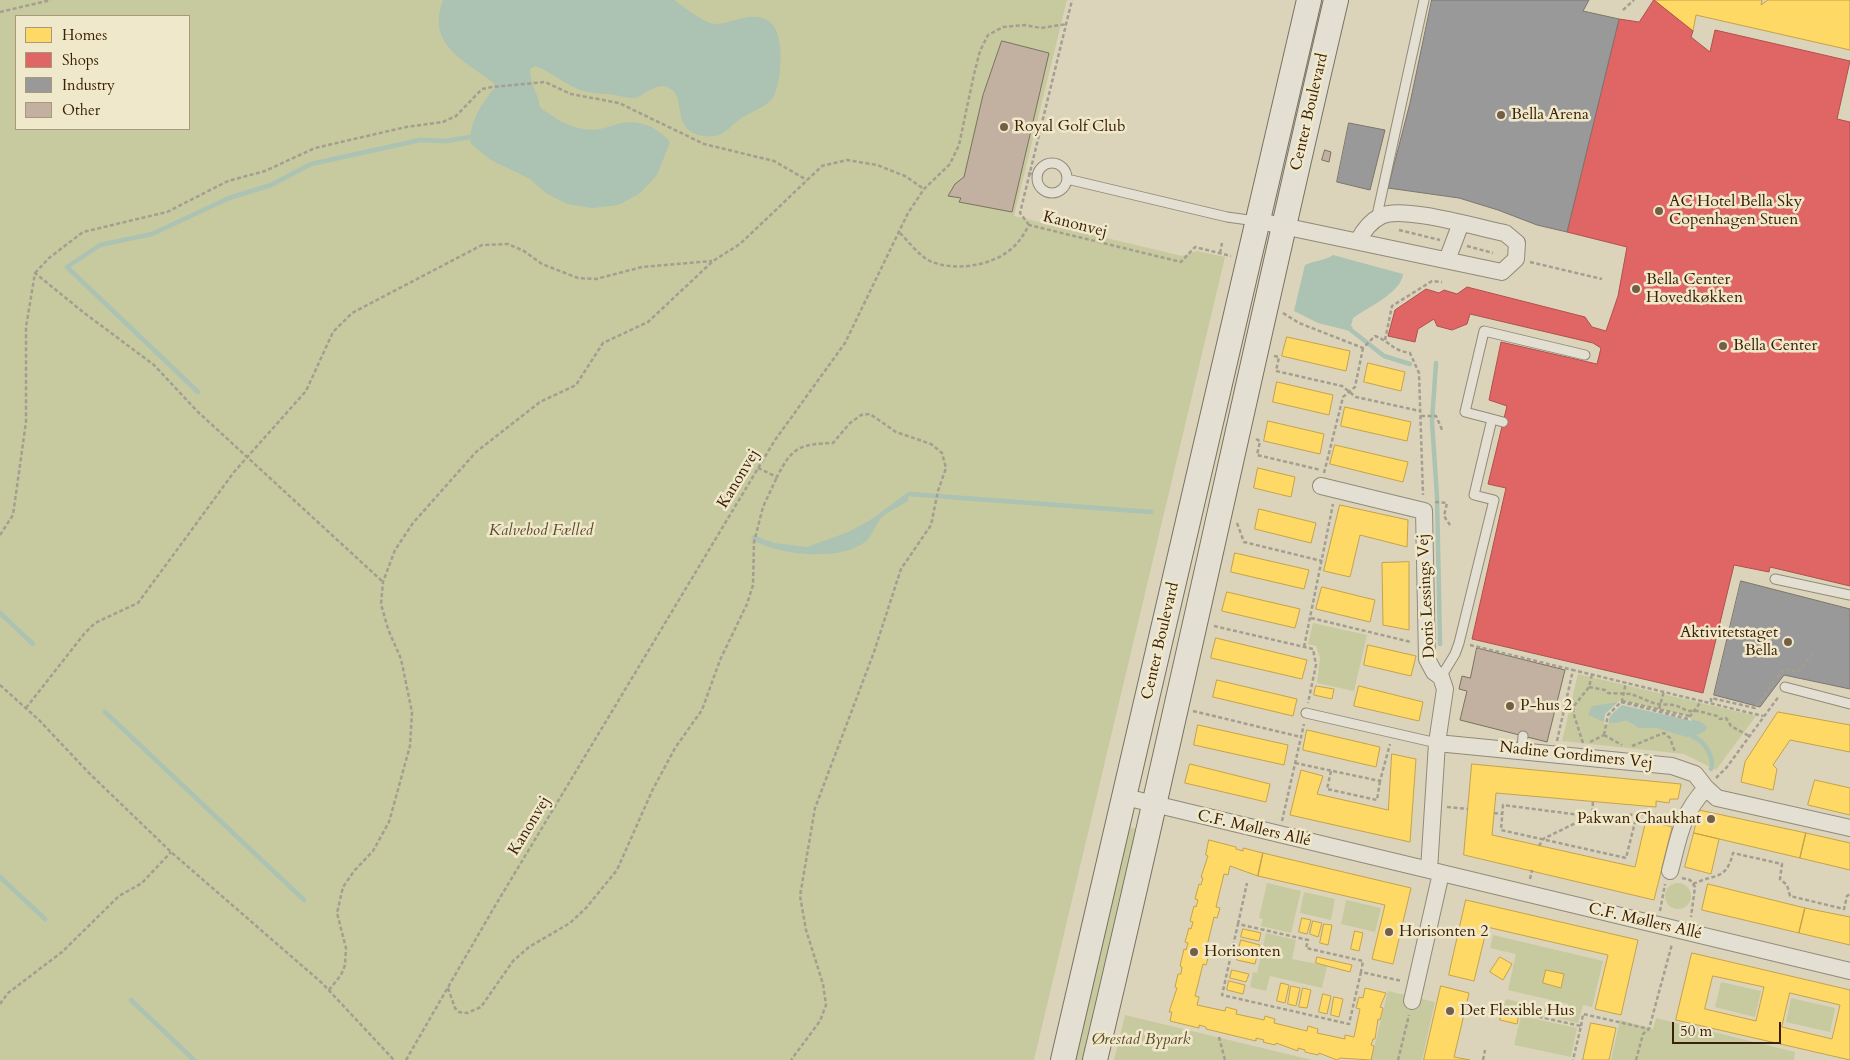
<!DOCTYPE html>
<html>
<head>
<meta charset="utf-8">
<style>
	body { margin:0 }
	#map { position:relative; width:1850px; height:1060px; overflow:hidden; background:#dbd4ba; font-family:Cardo,serif }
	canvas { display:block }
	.legend { position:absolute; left:15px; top:15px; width:175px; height:115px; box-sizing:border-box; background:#f0e8ca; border:1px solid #a8987c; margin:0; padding:6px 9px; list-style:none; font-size:15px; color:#3c2007 }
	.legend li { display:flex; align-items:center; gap:10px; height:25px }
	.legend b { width:25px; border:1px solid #a8987c }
	.scale { position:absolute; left:1672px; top:1022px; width:109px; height:22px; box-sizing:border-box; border:2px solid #3c2007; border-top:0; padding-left:6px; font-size:15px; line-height:18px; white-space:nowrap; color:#3c2007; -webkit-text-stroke:4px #f0e8ca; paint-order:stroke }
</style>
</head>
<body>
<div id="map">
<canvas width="1850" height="1060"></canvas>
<ul class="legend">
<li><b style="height:14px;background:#ffd966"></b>Homes</li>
<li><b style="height:14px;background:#e06666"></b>Shops</li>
<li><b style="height:14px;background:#999"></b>Industry</li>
<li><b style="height:14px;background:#c2b1a1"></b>Other</li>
</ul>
<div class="scale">50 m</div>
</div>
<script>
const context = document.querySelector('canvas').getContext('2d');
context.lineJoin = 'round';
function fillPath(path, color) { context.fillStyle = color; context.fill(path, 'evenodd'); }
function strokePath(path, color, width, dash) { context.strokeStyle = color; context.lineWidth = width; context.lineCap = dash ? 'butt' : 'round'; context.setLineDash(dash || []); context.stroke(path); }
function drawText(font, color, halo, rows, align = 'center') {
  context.font = font + ' Cardo,serif'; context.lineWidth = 5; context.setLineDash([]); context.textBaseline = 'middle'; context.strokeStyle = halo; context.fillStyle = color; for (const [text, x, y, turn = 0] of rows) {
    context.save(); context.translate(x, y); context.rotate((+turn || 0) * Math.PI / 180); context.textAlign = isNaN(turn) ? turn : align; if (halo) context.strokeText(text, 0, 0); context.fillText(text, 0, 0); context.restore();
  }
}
fillPath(new Path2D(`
	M0 0H1067L1014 216 1182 256 1197 251 1225 257 1034 1060H0ZM16 16H189V129H16Z
	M1313 623 1367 635 1354 691 1317 683 1320 658 1316 646 1308 644Z
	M1578 674 1756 716 1716 770 1684 754 1562 741Z
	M1127 827 1138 829 1084 1060H1072Z
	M1267 883 1301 891 1291 933 1261 926 1263 919 1259 918Z
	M1665 896a13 13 0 1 1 26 0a13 13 0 1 1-26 0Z
	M1304 892 1335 899 1331 920 1300 913Z
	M1346 900 1381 908 1375 932 1341 924Z
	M1266 933 1296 940 1292 959 1327 966 1322 988 1270 976 1266 991 1250 987 1253 972 1257 973Z
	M1493 935 1603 961 1592 1007 1583 1005 1578 1023 1504 1006 1506 999 1566 1013 1568 1004 1508 990 1516 954 1490 948Z
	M1721 982 1761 991 1755 1017 1715 1007Z
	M1388 991 1435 1002 1422 1060H1371Z
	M1791 998 1835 1008 1830 1032 1786 1022Z
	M1125 1015 1312 1060H1114Z
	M1521 1016 1577 1028 1571 1057 1514 1045Z
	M1656 1018 1795 1052 1794 1060H1611L1620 1020 1653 1029Z`), '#c7c99f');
fillPath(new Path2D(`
	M443 0H674C683 6 706 25 716 24 735 23 754 9 771 23 785 34 782 86 772 99 763 109 751 111 740 119 734 123 727 132 719 135 716 136 708 137 704 136 671 131 686 101 672 90 658 78 646 96 634 98 628 98 621 96 615 95 603 93 589 94 578 89 563 83 550 71 535 66L530 69C530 83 538 94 540 107 555 120 579 133 600 129 608 128 615 124 622 123 642 120 658 128 670 142L657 175 639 194 618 205 592 208 567 204 546 193 530 179 491 160 471 144C468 124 482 102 495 88L494 83C464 60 426 45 443 0Z
	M1333 255 1403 274C1401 293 1368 307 1353 318L1351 326 1353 327 1350 331 1318 323 1294 311 1305 265C1315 260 1324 261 1333 255Z
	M907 493 909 494 908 501C900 506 889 511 882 517 875 524 872 537 865 542 839 562 777 555 751 539L753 535 774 543 807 547 846 533 869 521Z
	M1620 702 1702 722 1707 727 1705 731 1693 737H1687L1657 728H1639L1626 720C1616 726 1601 722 1592 716H1588L1592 706Z`), '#acc2b2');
fillPath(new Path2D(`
	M1620 700 1690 716 1692 721 1622 705 1610 716 1608 724H1604L1605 714Z`), '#dbd4ba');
const homes = new Path2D(`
	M1654 0H1762L1761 5 1768 0H1850V50L1696 15 1693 31Z
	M1287 337 1350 351 1346 371 1282 356Z
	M1368 363 1405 372 1401 391 1364 382Z
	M1277 382 1333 395 1329 415 1273 402Z
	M1345 407 1411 422 1407 441 1341 426Z
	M1268 421 1324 434 1320 454 1264 441Z
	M1335 445 1408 462 1403 482 1330 464Z
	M1258 468 1295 477 1291 497 1254 488Z
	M1340 505 1408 520 1407 547 1360 535 1350 577 1324 571Z
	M1259 509 1316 523 1311 543 1255 529Z
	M1235 553 1309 570 1304 589 1231 572Z
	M1409 562V630L1383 625 1382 563Z
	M1322 587 1375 600 1370 622 1316 609Z
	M1227 592 1300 609 1295 628 1222 611Z
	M1216 638 1307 660 1302 679 1211 658Z
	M1368 645 1416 656 1411 676 1364 665Z
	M1217 680 1297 699 1293 716 1213 697Z
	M1316 686 1334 689 1332 699 1314 695Z
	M1359 686 1423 702 1419 721 1354 706Z
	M1778 712 1850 725V752L1790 740 1773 765 1777 769 1773 790 1741 782 1745 762Z
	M1198 725 1288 745 1284 765 1194 745Z
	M1307 730 1380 747 1376 767 1303 750Z
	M1392 754 1416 759 1410 842 1290 815 1301 770 1323 776 1317 794 1388 810Z
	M1190 764 1270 784 1266 802 1185 783Z
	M1472 764 1681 784 1678 799H1670L1669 803 1656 801V807L1496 793 1492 835 1635 867 1646 820 1672 827 1654 900 1464 855Z
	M1815 780 1850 788V815L1808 805Z
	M1699 810 1806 833 1800 858 1694 833Z
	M1694 833 1719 839 1711 874 1685 867Z
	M1806 833 1850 843V870L1800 858Z
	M1209 840 1236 847V849L1243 851V848L1263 853 1258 876 1230 866 1228 875 1224 874 1216 907 1220 908 1217 918 1214 917 1205 954 1209 955 1206 965 1203 964 1195 996 1199 997 1197 1005 1225 1011 1226 1007 1237 1010 1236 1014 1264 1020 1265 1016 1275 1019 1274 1023 1307 1031 1308 1026 1318 1029 1317 1033 1345 1039V1035L1354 1037 1360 1009 1356 1008 1359 997 1363 998 1365 988 1386 993 1380 1007 1383 1008 1380 1020 1378 1019 1375 1039H1373L1371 1045 1374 1046 1371 1060 1340 1058 1337 1060 1319 1053 1318 1055 1305 1052V1050L1298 1048V1051L1276 1043 1275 1045 1263 1042 1264 1040 1256 1038V1041L1206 1029V1027L1199 1025V1028L1170 1021 1172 1012H1169L1177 988 1175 987 1178 974H1181L1182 967 1180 966 1184 949 1186 950 1188 943 1185 942 1189 928 1191 929 1193 922 1190 921 1194 906 1196 907 1198 900 1195 899 1199 884 1201 885 1203 878 1201 877 1208 856 1206 855Z
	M1263 853 1411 888 1393 964 1372 959 1385 905 1258 876Z
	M1708 884 1805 908 1799 933 1702 910Z
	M1466 900 1638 940 1621 1015 1595 1009 1608 955 1487 927 1474 981 1449 975Z
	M1805 908 1850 917V945L1799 933Z
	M1302 918 1311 920 1307 934 1299 932Z
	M1313 921 1322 923 1318 937 1310 934Z
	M1324 924 1332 925 1328 945 1320 943Z
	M1243 929 1261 933 1259 941 1241 937Z
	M1355 931 1363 933 1359 951 1351 949Z
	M1241 940 1260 945 1258 953 1239 949Z
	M1239 952 1257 956 1255 964 1237 960Z
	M1692 953 1850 990V1060L1676 1020ZM1713 976 1764 987 1756 1021 1705 1009ZM1790 993 1840 1005 1832 1039 1782 1027Z
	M1317 957 1352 965 1350 972 1316 963Z
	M1500 957 1512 964 1503 980 1490 972Z
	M1232 970 1249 974 1246 982 1230 978Z
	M1546 970 1564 974 1561 988 1543 983Z
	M1229 981 1245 985 1243 994 1227 990Z
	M1281 983 1289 985 1285 1003 1277 1001Z
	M1291 986 1300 988 1296 1006 1288 1004Z
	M1441 986 1469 993 1454 1057 1470 1060H1424Z
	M1303 988 1311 990 1307 1008 1299 1007Z
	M1323 994 1331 996 1327 1014 1319 1012Z
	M1334 997 1343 999 1339 1017 1331 1015Z
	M1502 1011 1519 1014 1517 1024 1500 1020Z
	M1591 1023 1616 1028 1609 1060H1583Z`);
fillPath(homes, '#ffd966');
strokePath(homes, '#c4a24a', 1);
const shops = new Path2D(`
	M1654 0 1693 31 1691 37 1710 52 1715 30 1850 61 1837 119 1850 122V586L1770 567 1769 572 1734 565 1703 693 1472 639 1506 488 1488 484 1507 406 1489 400 1501 342 1597 364 1601 348 1593 343 1470 314 1467 324 1452 330 1437 326 1434 319 1418 329 1415 342 1388 336 1395 310 1426 289 1439 293 1444 290 1457 294 1467 287 1585 317 1592 327 1606 331 1618 296 1627 247 1567 232 1619 19 1639 22Z`);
fillPath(shops, '#e06666');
strokePath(shops, '#af514a', 1);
const industry = new Path2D(`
	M1432 0H1589L1583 11 1619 19 1567 232 1537 225 1498 210 1459 198 1388 188 1410 103Z
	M1349 123 1385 130 1370 190 1337 182Z
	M1741 581 1850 609V689L1784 675 1760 707 1714 695Z`);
fillPath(industry, '#999');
strokePath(industry, '#7d756d', 1);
strokePath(new Path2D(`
	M1351 330 1384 356 1410 364
	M1436 363 1432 421 1437 497 1440 644
	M198 392 67 267 100 245 152 234 229 198 271 185 311 164 420 140 446 141 470 137
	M909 494 1151 512
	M0 613 33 644
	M105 712 304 900
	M1693 737C1704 740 1715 758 1711 769
	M0 877 45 919
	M131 1000 194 1060`), '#acc2b2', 4.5);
const building = new Path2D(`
	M1002 41 1049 53 1012 212 959 202 961 198 948 196 955 184 964 177 983 95Z
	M1325 150 1331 152 1329 162 1322 160Z
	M1477 648 1565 670 1547 742 1460 720 1467 691 1459 689 1462 676 1470 678Z`);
fillPath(building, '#c2b1a1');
strokePath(building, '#7a7261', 1);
const lane = new Path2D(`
	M1037 178a15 15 0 1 1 30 0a15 15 0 1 1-30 0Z
	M1067 179 1227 217 1256 221
	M1376 220 1424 0
	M1492 419 1503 422
	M1775 579 1850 595
	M1441 677 1455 654 1459 643 1494 500 1474 495 1492 419 1465 412 1484 331 1585 355
	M1785 687 1850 704
	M1306 713 1437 743
	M1522 751 1523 736`);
const street = new Path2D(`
	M1259 221 1502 272 1516 259 1517 243 1505 233C1479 228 1402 205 1381 216 1369 222 1363 231 1358 241
	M1447 260 1461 223
	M1321 486 1424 511 1427 659 1434 672 1441 677 1445 689 1437 743 1429 870
	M1437 743 1672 766 1695 774 1706 788C1681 815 1679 837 1670 871
	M1706 788 1717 798 1850 828
	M1125 797 1850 971
	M1412 1001 1441 873`);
const secondary = new Path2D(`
	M1063 1060 1309 0
	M1095 1060C1179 707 1253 353 1336 0`);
strokePath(lane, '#918a78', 11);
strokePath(street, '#918a78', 18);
strokePath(secondary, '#7a7261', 26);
strokePath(new Path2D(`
	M1623 10 1634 0
	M0 12 51 0
	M1028 173 1037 175
	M1029 225 1020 213 1072 0
	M1399 230 1440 240
	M900 233C909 242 920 257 932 262 956 271 990 266 1010 250 1019 243 1024 234 1029 225L1181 262 1195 247 1231 256
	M1467 246 1493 253
	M1220 253 1222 243
	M1530 262 1602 279
	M35 273 49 258 83 232 167 212 228 181 265 171 315 148 406 127 443 122 456 116 482 89 492 87 545 82 571 94 619 103 704 144 774 161 807 180
	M1283 313 1299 323 1363 348 1375 336C1391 342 1391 350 1410 353L1419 373 1423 495
	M1385 340 1392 306 1432 281 1442 282
	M1274 356 1279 357 1276 371 1342 386 1356 397 1420 411
	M1421 416H1436L1443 432
	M1256 439 1260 441 1257 455 1321 470
	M758 468 777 477C792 447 800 444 833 443L850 423 861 415 870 414 896 432 931 444 942 453 946 468 938 491 931 525 901 569 874 652 815 808 800 896 806 930 823 984 826 1005 820 1021 791 1060
	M1324 473 1343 397 1355 387 1363 348
	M1435 502 1447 503 1444 516 1450 525
	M1237 523 1244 542 1322 561
	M0 535 13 515 26 422V327L35 273 83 312 154 365 197 411 383 582
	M1311 618 1411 642
	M1214 626 1313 649 1316 665 1308 703
	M1470 645 1573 670
	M1304 647 1333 504
	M1777 678 1784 669 1798 672 1813 653
	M0 685 40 721 88 772 171 852 322 983 394 1060
	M1589 687 1605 690 1608 693 1631 694 1656 704 1675 705 1688 711H1698L1717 716 1720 719 1726 718 1731 726 1749 736
	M1622 701 1689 716
	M1621 702 1688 719 1702 700
	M1711 702V698L1755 708 1774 682
	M26 708 84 634 95 623 138 603 234 472 306 391 333 332 352 313 482 245 508 244 524 251 542 264 578 278 596 279 642 267 712 261
	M1659 709 1664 691
	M1193 711 1301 737
	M1604 735 1622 745
	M1604 735 1608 715 1622 701 1626 682
	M1557 741 1573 670 1763 716
	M1590 742 1604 735
	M1583 743 1573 712 1574 706 1589 687 1592 674
	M1632 746 1664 733 1670 738 1675 752
	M1295 763 1380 781 1390 744
	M1331 771 1327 789 1377 800 1380 781
	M1716 778 1727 767 1779 696
	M1447 807 1468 809
	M1494 813 1502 814
	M1637 814 1626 858 1501 830 1503 805 1603 818 1637 814 1670 816
	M1282 821 1304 724
	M1539 846 1543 839 1592 815 1593 802
	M1682 878 1690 880 1695 887 1691 917
	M1530 879 1532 870
	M1693 884C1716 873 1726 881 1733 853L1782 864 1780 879 1787 885 1790 896 1844 909 1847 896 1850 894
	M1660 911 1665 884
	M1238 924 1247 883
	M1361 972 1349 1024 1222 995 1238 924 1308 940 1306 948 1363 961 1361 972 1402 981
	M448 988 455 1008 459 1012 467 1013 481 1007 513 961 529 947 570 923 586 908 617 870 652 791 675 748 702 710 720 660 747 604 753 585 754 542 763 507 777 477
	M329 990 341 975 345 965 346 948 337 913 343 887 354 871 373 851 389 822 410 746 412 712 401 659 388 629 381 604 383 582 395 550 413 523 476 452 540 402 576 385 603 343 648 322 713 261 740 244 822 166 847 160 877 165 905 176 924 189
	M0 1004 8 993 62 952 119 896 142 883 171 852
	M1494 1007 1581 1026 1573 1060
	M1581 1026 1583 1014 1649 1029
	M1219 1037 1225 1060
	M406 1060 492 911 775 440 845 343 908 213 924 189 950 164 959 145 974 74 980 51 988 35 1003 27 1025 25 1041 28 1067 24
	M1398 1060 1409 1015
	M1483 1060 1485 1050
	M1636 1060 1643 1034 1649 1029 1672 944`), '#a49e91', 2.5, [4, 2.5]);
strokePath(lane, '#e3dfd2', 9);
strokePath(street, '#e3dfd2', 16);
strokePath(secondary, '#e3dfd2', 24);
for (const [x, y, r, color] of [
	[1501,115,5,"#745f46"],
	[1004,127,5,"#745f46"],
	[1659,211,5,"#745f46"],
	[1636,289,5,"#745f46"],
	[1723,346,5,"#745f46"],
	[1788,642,5,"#745f46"],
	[1510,706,5,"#745f46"],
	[1711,819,5,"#745f46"],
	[1389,932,5,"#745f46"],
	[1194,952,5,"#745f46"],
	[1450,1011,5,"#745f46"]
]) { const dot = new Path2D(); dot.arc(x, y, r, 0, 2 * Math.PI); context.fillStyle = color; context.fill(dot); strokePath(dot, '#f0e8ca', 2); }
drawText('16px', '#3c2007', '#f0e8ca', [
	["Center Boulevard",1310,112,-77],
	["Kanonvej",1075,225,14],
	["Kanonvej",739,479,-59],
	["Doris Lessings Vej",1427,596,-93],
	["Center Boulevard",1161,641,-77],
	["Nadine Gordimers Vej",1576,756,6],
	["Kanonvej",530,826,-59],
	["C.F. Møllers Allé",1254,829,13],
	["C.F. Møllers Allé",1645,922,13]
]);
drawText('16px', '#3c2007', '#f0e8ca', [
	["Bella Arena",1511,115],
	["Royal Golf Club",1014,127],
	["AC Hotel Bella Sky",1669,202],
	["Copenhagen Stuen",1669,220],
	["Bella Center",1646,280],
	["Hovedkøkken",1646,298],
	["Bella Center",1733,346],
	["Aktivitetstaget",1778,633,"right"],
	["Bella",1778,651,"right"],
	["P-hus 2",1520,706],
	["Pakwan Chaukhat",1701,819,"right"],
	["Horisonten 2",1399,932],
	["Horisonten",1204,952],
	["Det Flexible Hus",1460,1011]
], 'left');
drawText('italic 16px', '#5a4828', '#f0e8ca', [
	["Kalvebod Fælled",541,531],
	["Ørestad Bypark",1141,1040]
]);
</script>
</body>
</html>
